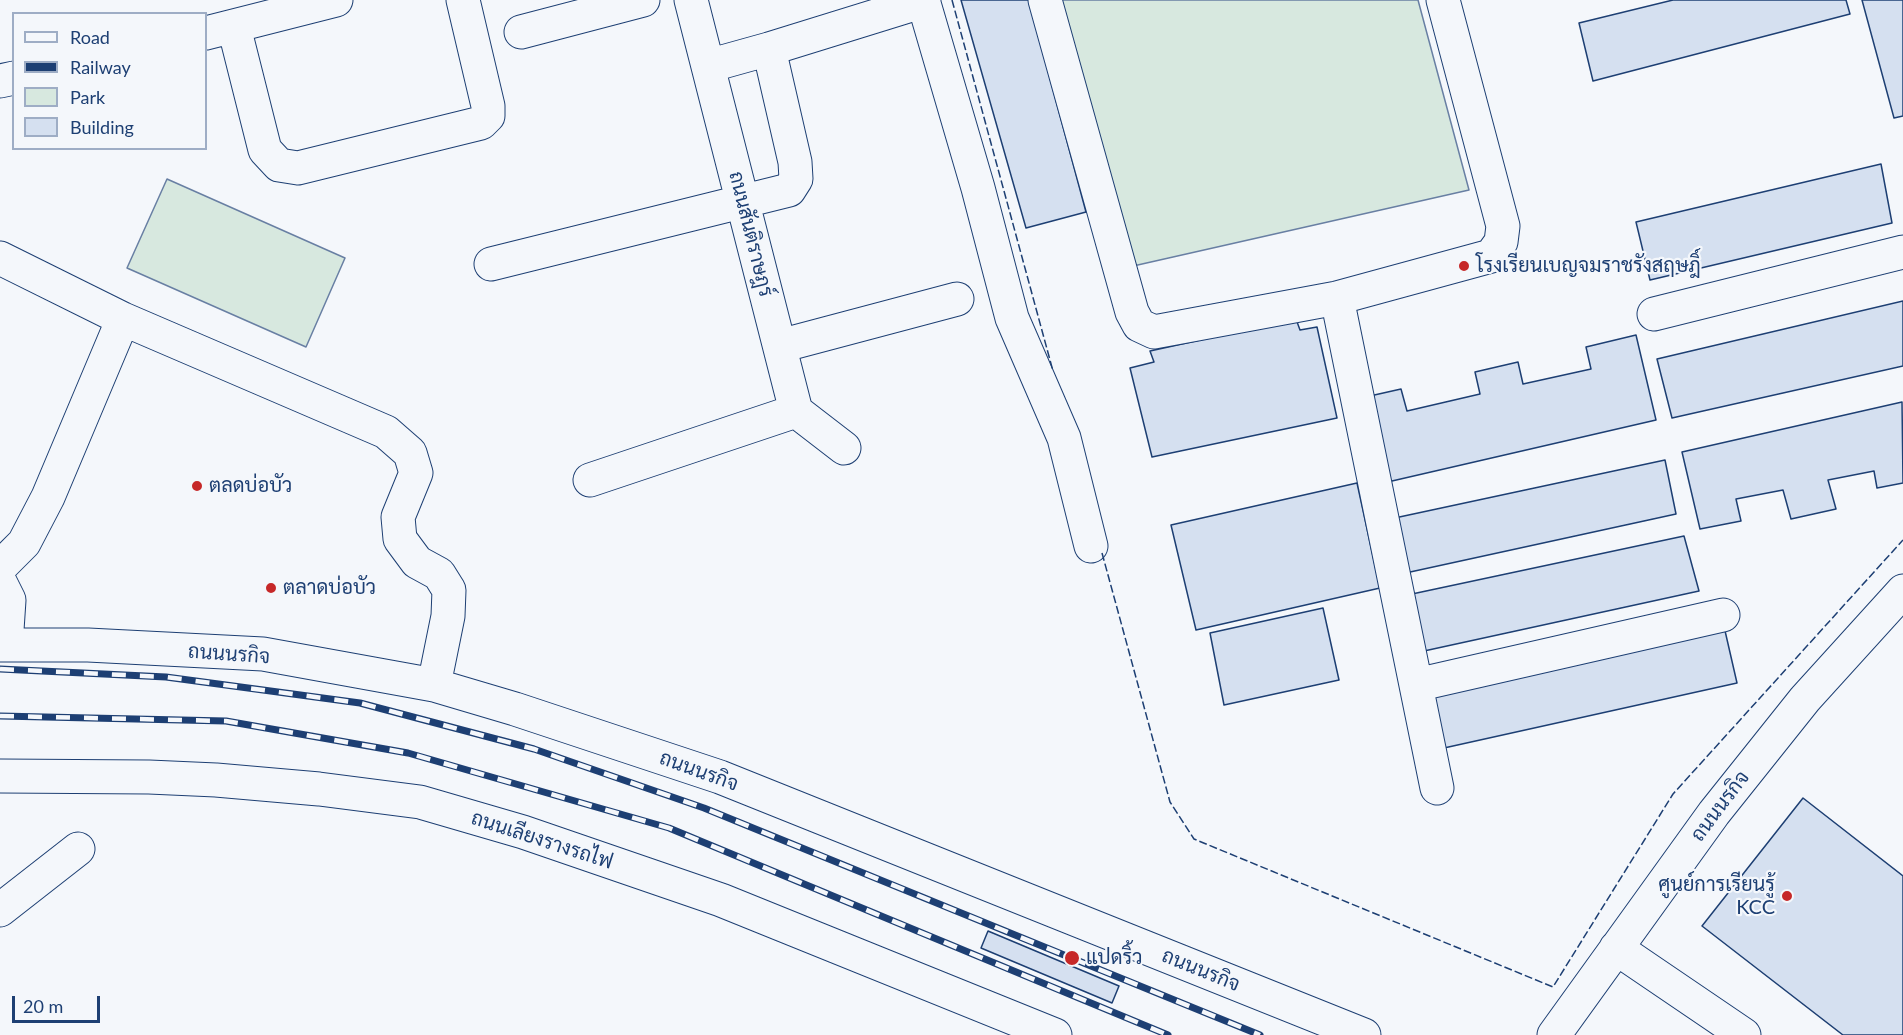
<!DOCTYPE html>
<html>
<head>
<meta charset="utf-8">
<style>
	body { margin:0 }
	#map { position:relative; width:1903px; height:1035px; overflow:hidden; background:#f4f7fb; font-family:Lato,sans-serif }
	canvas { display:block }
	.legend { position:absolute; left:12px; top:12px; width:195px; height:138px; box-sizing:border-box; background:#f4f7fb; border:2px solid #9eadc5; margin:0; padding:8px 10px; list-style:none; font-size:18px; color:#1d3f73 }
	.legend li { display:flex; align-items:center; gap:12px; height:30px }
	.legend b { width:30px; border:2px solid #9eadc5 }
	.scale { position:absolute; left:12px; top:996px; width:88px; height:27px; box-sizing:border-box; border:3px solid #1d3f73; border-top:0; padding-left:8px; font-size:18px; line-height:21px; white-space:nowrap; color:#1d3f73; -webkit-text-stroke:4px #f4f7fb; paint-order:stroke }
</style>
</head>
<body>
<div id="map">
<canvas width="1903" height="1035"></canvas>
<ul class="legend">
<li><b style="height:8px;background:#f4f7fb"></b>Road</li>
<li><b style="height:8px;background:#1d3f73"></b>Railway</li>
<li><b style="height:16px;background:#d7e8df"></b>Park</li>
<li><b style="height:16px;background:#d5e0f0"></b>Building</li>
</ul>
<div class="scale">20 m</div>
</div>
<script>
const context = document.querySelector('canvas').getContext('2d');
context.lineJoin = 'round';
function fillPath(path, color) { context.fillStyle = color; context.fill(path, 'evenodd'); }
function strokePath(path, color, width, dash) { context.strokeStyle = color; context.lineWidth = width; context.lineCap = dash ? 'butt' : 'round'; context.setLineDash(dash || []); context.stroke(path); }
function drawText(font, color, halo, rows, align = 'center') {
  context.font = font + ' Lato,Sarabun,sans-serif'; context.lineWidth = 4.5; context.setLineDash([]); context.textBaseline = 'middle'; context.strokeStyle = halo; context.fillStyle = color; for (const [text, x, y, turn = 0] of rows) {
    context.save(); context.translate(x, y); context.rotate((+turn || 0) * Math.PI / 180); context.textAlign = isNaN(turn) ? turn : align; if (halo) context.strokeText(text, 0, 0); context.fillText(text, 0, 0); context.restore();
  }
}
const green = new Path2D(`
	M1045 0H1418L1469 190 1120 269Z
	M167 179 345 258 306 347 127 268Z`);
fillPath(green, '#d7e8df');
strokePath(green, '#687fa3', 1.5);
const building = new Path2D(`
	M961 0H1029L1086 212 1026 228Z
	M1673 0H1846L1850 14 1593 81 1579 23Z
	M1862 0H1903V116L1894 118Z
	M1881 164 1892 223 1650 280 1636 222Z
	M1903 301V366L1672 418 1657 359Z
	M1296 319 1300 330 1317 327 1337 418 1152 457 1130 368 1154 362 1150 351Z
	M1636 335 1656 420 1379 484 1361 398 1401 389 1407 411 1480 394 1475 372 1518 362 1523 384 1591 369 1586 347Z
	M1902 402 1903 483 1877 488 1874 471 1828 480 1836 509 1791 519 1783 490 1736 499 1741 521 1700 529 1682 452Z
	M1665 460 1676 514 1401 574 1390 519Z
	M1357 483 1380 588 1196 630 1171 525Z
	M1684 536 1699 591 1424 651 1412 594Z
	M1323 608 1339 680 1224 705 1210 633Z
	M1723 622 1737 683 1444 748 1429 686Z
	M1803 798 1903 876V1035H1843L1702 926Z
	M988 931 1119 986 1112 1003 981 948Z`);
fillPath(building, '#d5e0f0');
strokePath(building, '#1d3f73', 1.5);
const minor = new Path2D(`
	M691 0 796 411 844 448
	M923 0 978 188 1012 318 1064 438 1091 546
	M1045 0 1132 312 1139 325 1154 332 1337 298 1491 256 1501 242 1503 226 1443 0
	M234 27 265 150 279 165 298 168 481 123 488 116V106L463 0
	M521 32 643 0
	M206 33 336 0
	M708 66 769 49 924 1
	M0 81 14 78
	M0 258 123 319 386 432 410 453 416 473 398 517 400 539 417 562 439 574 449 590 448 616 434 685
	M491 264 789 190 796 179 795 162 769 49
	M1337 298 1437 788
	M1654 314 1903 252
	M780 346 957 299
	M590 480 796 411
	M0 567 24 543 48 497 123 319
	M0 582 9 600 6 645
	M0 645H88L263 654 434 685 515 709 720 777 1364 1035
	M1416 685 1723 615
	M0 776 149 777 216 780 319 789 420 802 523 832 721 900 1055 1035
	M0 910 78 849
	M1616 948 1744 1035
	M1554 1035 1714 813 1805 699 1903 591`);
strokePath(minor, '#1d3f73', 35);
strokePath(minor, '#f4f7fb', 33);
const rail = new Path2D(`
	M0 669 166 677 360 703 534 749 704 808 1260 1035
	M0 716 226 721 408 753 669 828 1168 1035`);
strokePath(rail, '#1d3f73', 7);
strokePath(rail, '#f4f7fb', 4.5, [14]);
strokePath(new Path2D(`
	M952 0 1053 371
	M1102 553 1170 802 1194 839 1553 987 1673 794 1903 540`), '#1d3f73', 1.5, [8, 3]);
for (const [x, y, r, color] of [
	[1464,266,6,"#c62828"],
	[197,486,6,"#c62828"],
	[271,588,6,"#c62828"],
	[1787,896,6,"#c62828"],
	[1072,958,8,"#c62828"]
]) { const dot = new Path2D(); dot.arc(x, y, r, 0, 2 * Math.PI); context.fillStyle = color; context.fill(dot); strokePath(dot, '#f4f7fb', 2); }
drawText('20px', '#1d3f73', '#f4f7fb', [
	["ถนนสันติราษฎร์",751,234,76],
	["ถนนนรกิจ",229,654,4],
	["ถนนนรกิจ",699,771,20],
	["ถนนนรกิจ",1720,806,-53],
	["ถนนเลียงรางรถไฟ",542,840,18],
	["ถนนนรกิจ",1201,970,22]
]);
drawText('20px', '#1d3f73', '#f4f7fb', [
	["โรงเรียนเบญจมราชรังสฤษฎิ์",1476,266],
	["ตลดบ่อบัว",209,486],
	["ตลาดบ่อบัว",283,588],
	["ศูนย์การเรียนรู้",1775,885,"right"],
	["KCC",1775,908,"right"],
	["แปดริ้ว",1086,958]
], 'left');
</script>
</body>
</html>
